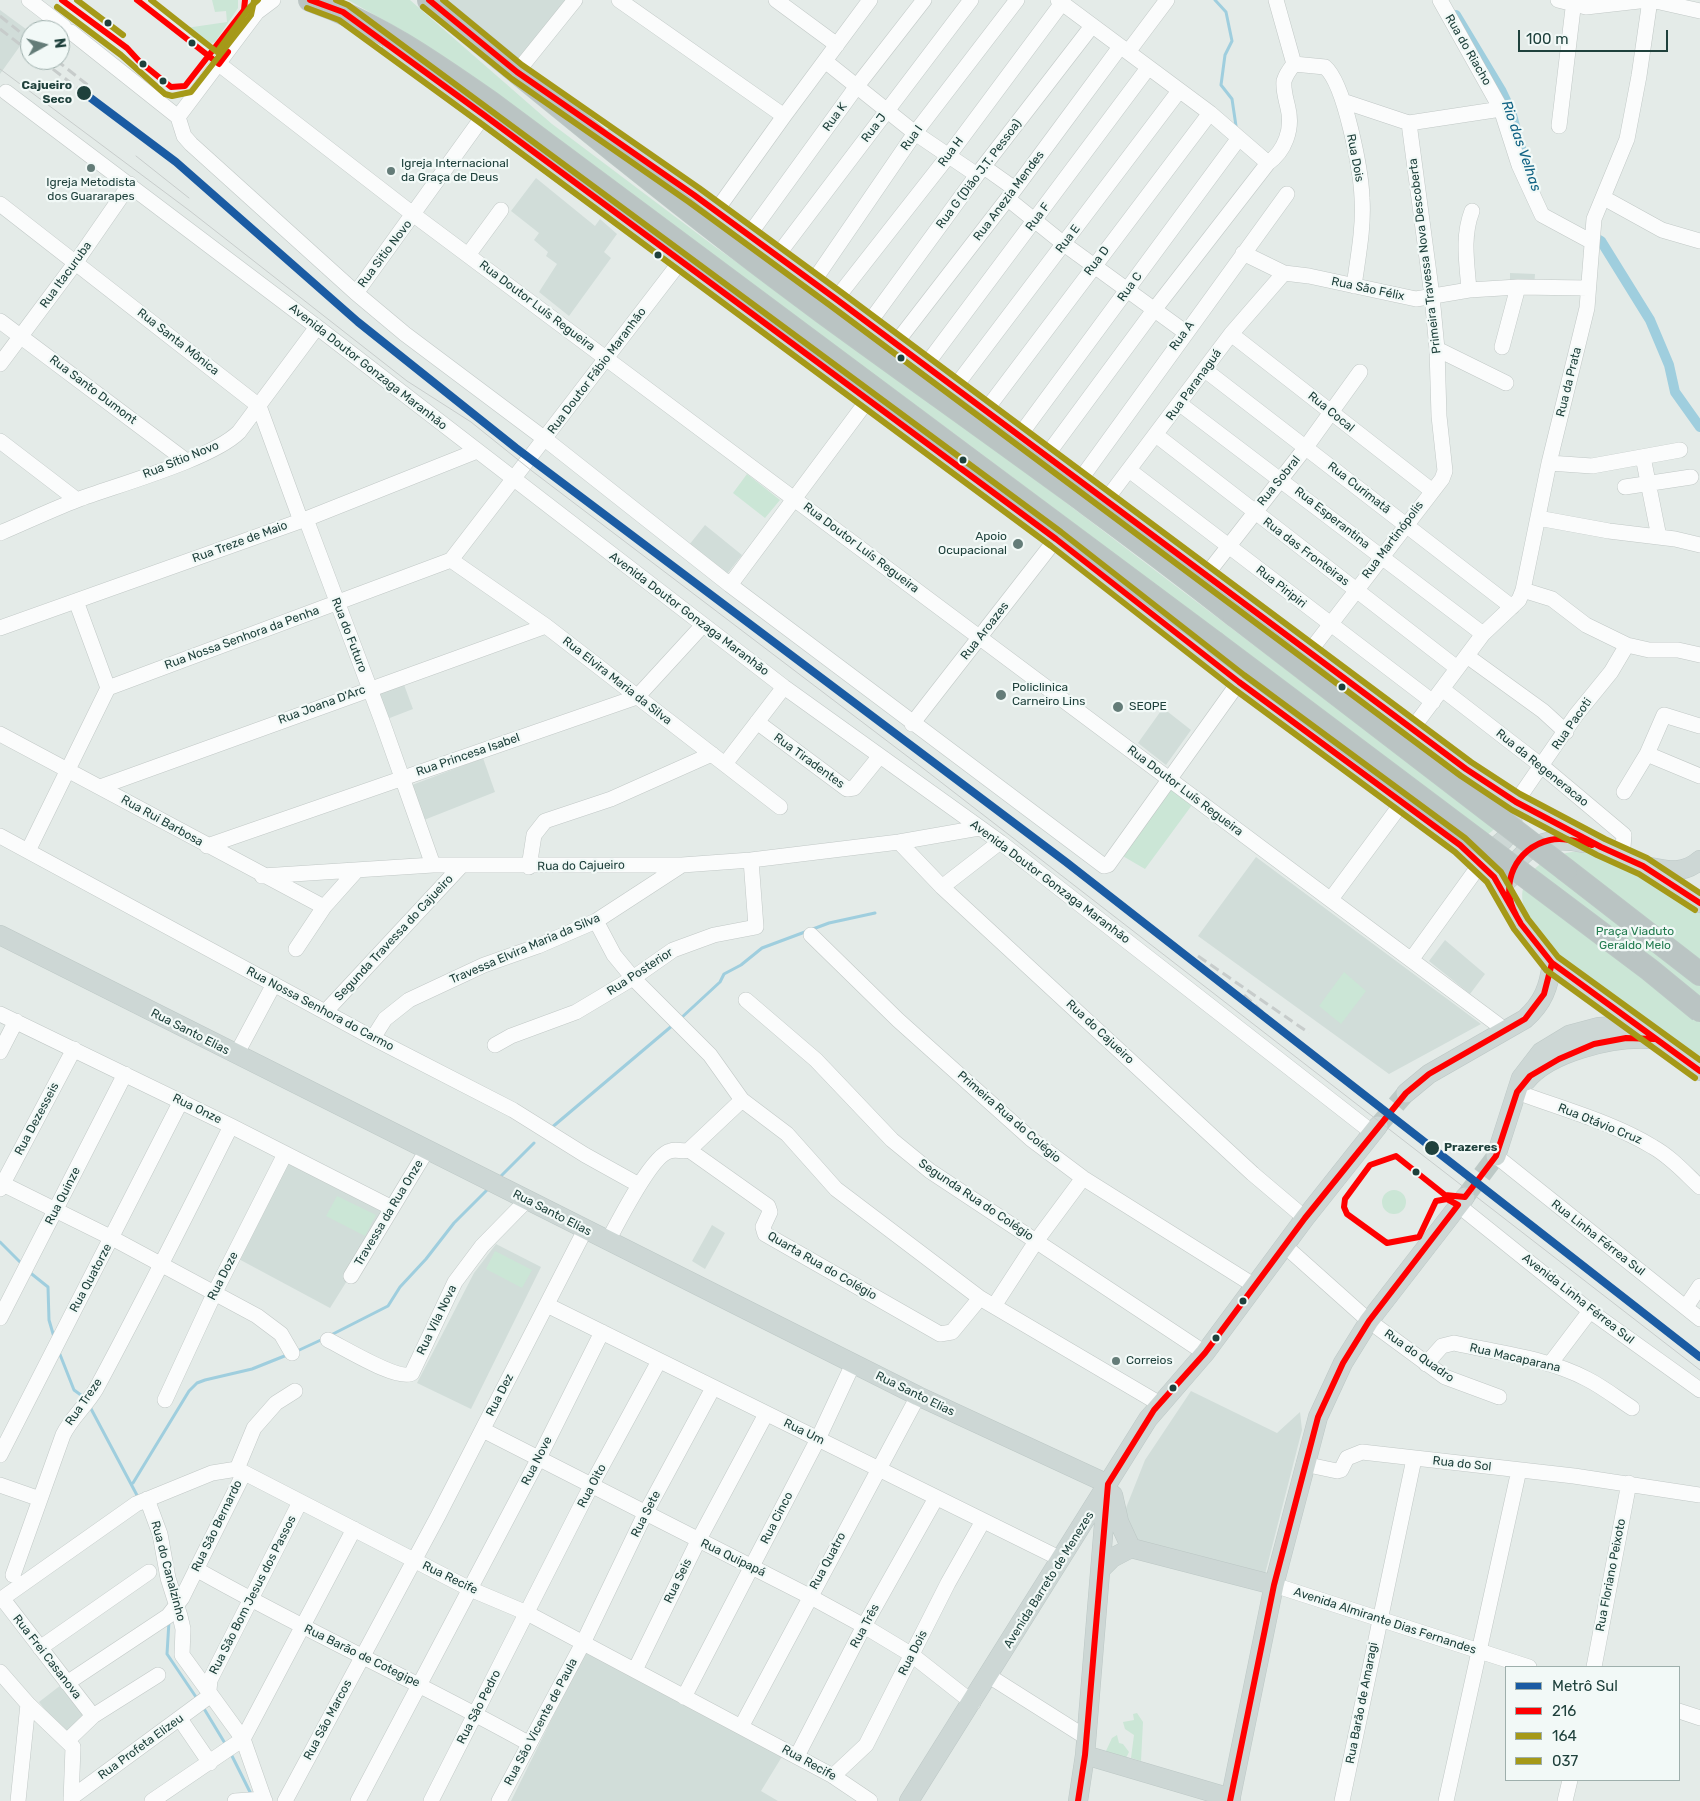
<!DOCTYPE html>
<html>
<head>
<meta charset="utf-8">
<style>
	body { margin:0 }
	#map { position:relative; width:1700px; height:1801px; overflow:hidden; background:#e4ebe8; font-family:Rubik,sans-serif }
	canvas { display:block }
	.legend { position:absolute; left:1505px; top:1666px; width:175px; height:115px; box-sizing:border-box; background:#f2f9f7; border:1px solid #9eafac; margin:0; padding:6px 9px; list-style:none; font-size:15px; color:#1f413c }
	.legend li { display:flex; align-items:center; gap:10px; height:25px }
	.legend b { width:25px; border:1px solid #9eafac }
	.north { position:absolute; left:20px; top:20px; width:50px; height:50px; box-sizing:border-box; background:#f2f9f7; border:1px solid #9eafac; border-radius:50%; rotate:83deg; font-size:14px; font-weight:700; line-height:20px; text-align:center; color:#1f413c }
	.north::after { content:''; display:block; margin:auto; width:18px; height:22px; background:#647c78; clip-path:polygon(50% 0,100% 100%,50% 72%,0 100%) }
	.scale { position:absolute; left:1518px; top:30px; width:150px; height:22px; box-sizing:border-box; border:2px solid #1f413c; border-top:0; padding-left:6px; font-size:15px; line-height:18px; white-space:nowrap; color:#1f413c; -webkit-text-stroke:4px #f2f9f7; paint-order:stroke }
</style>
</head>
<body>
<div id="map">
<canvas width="1700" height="1801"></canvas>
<ul class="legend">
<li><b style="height:6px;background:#1a5ba3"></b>Metrô Sul</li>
<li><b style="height:6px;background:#f00"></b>216</li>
<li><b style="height:6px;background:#a59918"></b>164</li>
<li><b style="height:6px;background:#a59918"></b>037</li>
</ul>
<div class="north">N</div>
<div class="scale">100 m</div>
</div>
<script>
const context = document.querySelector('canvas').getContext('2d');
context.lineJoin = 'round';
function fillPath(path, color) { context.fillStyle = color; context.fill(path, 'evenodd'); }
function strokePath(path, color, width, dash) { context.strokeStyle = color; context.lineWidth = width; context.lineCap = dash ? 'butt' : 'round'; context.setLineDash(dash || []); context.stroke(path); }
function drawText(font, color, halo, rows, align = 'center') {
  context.font = font + ' Rubik,sans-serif'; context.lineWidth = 4.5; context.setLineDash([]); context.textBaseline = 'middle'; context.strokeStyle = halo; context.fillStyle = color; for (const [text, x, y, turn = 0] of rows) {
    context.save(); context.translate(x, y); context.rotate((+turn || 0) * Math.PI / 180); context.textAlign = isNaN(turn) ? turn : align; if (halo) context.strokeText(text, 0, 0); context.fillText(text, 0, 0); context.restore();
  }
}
fillPath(new Path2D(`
	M440 0H568L521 63Z
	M0 10 30 32 0 74Z
	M536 178 595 226 600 219 617 234 604 252 611 258 569 316 539 292 557 264 546 256 548 252 534 240 539 233 511 211Z
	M1510 273 1535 274 1534 288 1510 286Z
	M705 525 742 555 727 574 689 545Z
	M403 682 413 709 382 721 372 694Z
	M1163 708 1191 730 1166 765 1138 743Z
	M483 758 495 792 424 820 412 785Z
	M1256 857 1481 1024 1389 1074 1198 936Z
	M1445 940 1485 974 1470 994 1429 961Z
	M289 1159 390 1212 330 1308 235 1257Z
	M712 1225 725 1233 705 1269 692 1261Z
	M496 1244 541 1267 471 1409 417 1383 474 1273Z
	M1191 1391 1277 1433 1300 1412 1302 1430 1264 1578 1123 1536 1124 1513 1145 1460Z
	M585 1652 783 1755 761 1791 778 1801H511Z
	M61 1685 88 1718 67 1737 39 1702Z`), '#d1ddd9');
fillPath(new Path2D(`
	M212 0H238V8L215 42 204 46 189 34 186 28 227 22 226 11 215 12Z
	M348 0H410L552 124 714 246 949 414 1475 813 1489 796C1504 816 1504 825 1481 839L1469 820 967 443 460 70 405 32Z
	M747 474 780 500 765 518 733 493Z
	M1171 789 1192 805 1145 869 1121 855Z
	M1572 852C1616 850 1666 887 1700 913V1064L1562 958C1540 937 1506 903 1531 873 1540 861 1557 854 1572 852Z
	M1344 972 1366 991 1341 1024 1319 1006Z
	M1382 1202a12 12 0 1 1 24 0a12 12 0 1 1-24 0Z
	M337 1196 376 1215 365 1236 326 1216Z
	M495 1251 532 1270 522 1288 486 1269Z
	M1137 1713 1143 1722 1141 1761 1131 1758 1134 1735 1125 1729 1123 1722 1134 1720 1133 1714Z
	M1117 1735 1119 1743 1123 1744 1129 1752 1124 1762 1105 1753 1112 1738Z`), '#cbe6d6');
strokePath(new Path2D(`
	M1215 0 1226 12 1232 41 1225 55 1221 85 1232 99 1236 126
	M680 1019 720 982 724 974 741 965 762 948 829 923 875 913
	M550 1129 673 1025
	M500 1177 534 1143
	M0 1242 22 1264
	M28 1271 48 1287 49 1320 54 1337
	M329 1336 388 1306 400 1287 426 1259 454 1223 487 1190
	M59 1352 74 1390 85 1398
	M295 1352 323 1339
	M89 1405 139 1499
	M133 1483 189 1391 197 1383 205 1380 252 1369 287 1355
	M169 1621 167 1654 198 1700
	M203 1707 226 1745
	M230 1752 252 1796`), '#9fcede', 3);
strokePath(new Path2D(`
	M1456 15 1501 90 1511 111 1523 156
	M1589 234 1601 241 1650 320 1669 365 1675 392 1700 427`), '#9fcede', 10);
strokePath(new Path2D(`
	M1378 1126 1406 1093
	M1465 1197 1496 1156`), '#bdc9c6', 19, [19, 9]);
const minor = new Path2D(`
	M29 0 64 27
	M619 0 784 116
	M776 0 837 45
	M1058 0 1210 113 1268 163
	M1440 0 1501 109 1519 165 1542 215 1592 242
	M1558 0 1586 7 1648 0
	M1651 0 1700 11
	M71 32 178 117 184 136 191 144 356 293 405 334 545 439 730 585 1104 866 1108 865 1239 682
	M1128 52 1167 0
	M825 61 915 133 977 175
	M219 64 414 215 1505 1030
	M1294 64 1325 67C1345 84 1361 171 1362 198 1364 227 1358 257 1354 286
	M517 72 575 0
	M6 92 317 327 784 687 1000 842 1373 1133
	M1343 101 1409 123 1501 109
	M178 117 257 12 273 0
	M1559 126 1574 0
	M984 167 1015 189
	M1604 198 1662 230 1700 241
	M1008 199 1064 244 1185 332
	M0 204 259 406 301 521
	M716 211 784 116 870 0
	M749 235 857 86 924 0
	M1243 253 1284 273 1309 276 1416 299 1469 290 1518 287 1588 288
	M468 255 501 210
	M777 256 971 0
	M813 282 915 133 1017 0
	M1469 290C1467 263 1462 237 1472 211
	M356 293 484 115
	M836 299 949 155 1062 3
	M0 321 185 460
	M869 323 977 175 1092 26
	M1231 334 1431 490
	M896 343 1015 189 1120 47
	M1502 347 1518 287
	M1437 349 1506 383
	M0 364 76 262 130 184
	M926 365 1148 68
	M1205 370 1512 607
	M955 387 1179 91
	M1180 404 1483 634
	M986 410 1210 113
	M1020 435 1239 138
	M1156 435 1457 668
	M0 441 77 500
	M1047 455 1154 310 1268 163C1285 151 1293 129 1288 108 1286 99 1283 90 1284 81 1286 74 1290 69 1294 64L1276 0
	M1643 457 1659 537
	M1549 463 1592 466 1680 450
	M1129 470 1433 702
	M1080 480 1287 194
	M1625 487 1691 477
	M1106 500 1231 334 1284 273
	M1538 518 1609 531 1675 539 1700 545
	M306 519 382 721 433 865
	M0 533C26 522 51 510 77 500 117 485 212 459 239 432L317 327
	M451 560 546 626 780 807
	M1207 574 1306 447 1360 372
	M730 585 867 401
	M1523 590 1552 599 1586 625 1627 645 1649 650H1678L1700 655
	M76 601 108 688
	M0 628 306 519 477 451
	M1310 651 1442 479 1445 471 1439 416 1437 349 1432 296 1409 123
	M1467 656 1543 711 1566 732
	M1442 689 1543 767 1624 835 1623 847 1618 854
	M757 722 847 789 854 788 879 757
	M912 724 1056 539
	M1412 729 1483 634 1519 600 1523 590 1549 463 1587 308 1594 219 1627 139 1639 76 1650 0
	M0 734 324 907
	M1647 754 1700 776
	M725 764 784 687
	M100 787 546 626
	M1624 792 1647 754 1664 715 1700 726
	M1516 802 1576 715 1611 672 1627 645
	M0 836 373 1038 513 1110 585 1155 639 1185
	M899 842 942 887 1253 1174 1305 1218
	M207 846 637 697 703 625
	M28 851 108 688 451 560 680 262
	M529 867 534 835 545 821 611 799 712 754
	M262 876 433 865H682L751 860 899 842 979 828
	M942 887 1000 842
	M1331 899 1402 803
	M596 921 614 955 633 978 710 1055 742 1100 787 1134 836 1189 980 1298 1160 1404
	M811 935 898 1020 1031 1139 1083 1178 1255 1286
	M296 949 324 907 357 870
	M1411 960 1481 863
	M746 1000 816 1060 892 1140 930 1171 1205 1353
	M326 1011 462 865
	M0 1014 231 1126 392 1208
	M373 1038 385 1019 409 1000 484 965 538 946 596 921 682 865
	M495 1045 511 1036 576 1012 633 978 673 950 714 935 756 927 751 860
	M0 1052 16 1021
	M236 1055 274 984
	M1517 1092C1562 1109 1612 1122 1653 1147 1671 1157 1685 1173 1700 1187
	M689 1150 768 1206 770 1212 763 1227 765 1234 940 1334 952 1332 980 1298
	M1496 1156 1700 1319
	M3 1184 112 1238 257 1316 281 1334 292 1353
	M0 1189 74 1049
	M1458 1205 1590 1311 1700 1390
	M608 1241C617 1224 652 1155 670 1151 676 1149 683 1152 689 1150L742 1100
	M1285 1246 1369 1321 1445 1377 1499 1397
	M351 1276 427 1150
	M547 1305 1061 1559
	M994 1306 1037 1240 1083 1178
	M1686 1307 1700 1286
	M0 1318 125 1074
	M328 1340C343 1347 399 1382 412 1373L455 1282 482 1246 527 1200
	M1426 1364 1442 1346 1454 1343C1498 1353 1547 1358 1587 1379 1603 1387 1618 1399 1632 1408
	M1550 1364 1590 1311
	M165 1400 215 1292 285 1154
	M483 1430 809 1596 864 1626 912 1655 973 1703
	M0 1455 181 1101
	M1304 1464 1337 1471 1341 1470 1347 1458 1362 1452 1574 1476 1700 1495
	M237 1469 254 1428 276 1403 295 1391
	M0 1485 40 1499
	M147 1499 160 1534 168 1578 180 1616 183 1629 182 1655 243 1739 264 1799
	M196 1569C305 1631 419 1682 528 1743
	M13 1575 63 1435C71 1418 86 1406 96 1389 143 1302 187 1214 231 1126
	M1274 1585 1529 1667
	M2 1598 93 1716
	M0 1600 136 1504 212 1473 237 1469 470 1589 527 1613 833 1776 870 1801
	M40 1648 149 1572
	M1594 1667 1629 1483
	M635 1670 698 1541 766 1414
	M0 1672 28 1704 73 1747 71 1801
	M989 1676 1087 1738
	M67 1683 168 1616 182 1598 244 1473
	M209 1690 210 1680 300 1502
	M684 1697 818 1439 853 1364
	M1679 1711 1700 1718
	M180 1719 210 1763
	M741 1727 918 1396
	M67 1741 93 1716 158 1675
	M797 1756 864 1626 936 1498
	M833 1776 866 1745 948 1583 983 1521
	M71 1798 211 1695
	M18 1801 28 1704
	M152 1801 243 1739 354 1529
	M235 1801 264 1799 265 1801
	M285 1801 438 1516 585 1230
	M358 1801 539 1458 602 1332
	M431 1801 591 1486 659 1361
	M499 1801 583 1643 645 1514 713 1388
	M1342 1801 1414 1459
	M1446 1801 1519 1470
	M1565 1801 1570 1780`);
const major = new Path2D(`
	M392 49 1056 539 1239 682 1460 845 1481 863 1494 877 1521 924 1552 963 1700 1071
	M613 138 836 299 1466 769 1516 802 1601 847 1643 866 1700 903
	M1478 851C1497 851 1515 835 1512 815
	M1650 867C1669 871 1684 874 1700 860
	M1509 879C1519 844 1551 836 1583 843
	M0 935 918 1396 1108 1484
	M1526 1081C1549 1052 1612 1037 1648 1039
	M1406 1093 1429 1074 1525 1019C1543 1003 1549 987 1552 963
	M1496 1156 1521 1078 1541 1052 1569 1035 1599 1027 1636 1025
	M1113 1495 1119 1522 1131 1548
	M1101 1569 1112 1558 1131 1548 1274 1585
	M1085 1755 1231 1798
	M909 1801 1148 1419 1205 1353 1305 1218 1378 1126
	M1078 1801 1085 1755 1107 1487
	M1230 1801 1274 1585 1318 1417 1343 1363 1369 1321 1465 1197`);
const highway = new Path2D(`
	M310 0C379 24 435 64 494 105L1214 642
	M429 0C559 107 689 214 824 313 961 413 1101 510 1234 615
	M1566 870 1700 974`);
strokePath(minor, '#c1c8c6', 16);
strokePath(major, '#bcc7c5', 20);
strokePath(highway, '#bcc7c5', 24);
strokePath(minor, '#fbfcfc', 15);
strokePath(major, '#cdd7d5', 19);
strokePath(highway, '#bac4c3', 22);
strokePath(new Path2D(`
	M0 69 190 211 407 381 471 422 532 471 924 769 1700 1370
	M136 156 189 198`), '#c7cccb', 1);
strokePath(new Path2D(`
	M0 16 30 40
	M0 29 30 52
	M41 60 84 93
	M56 60 89 86
	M1198 956 1309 1033
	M1244 995 1299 1045`), '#c7cccb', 3, [10, 5]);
const highwayBridge = new Path2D(`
	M1234 615 1566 870
	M1214 642 1650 970 1700 1011`);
strokePath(highwayBridge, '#bcc7c5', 24, []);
strokePath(highwayBridge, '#bac4c3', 22);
strokePath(new Path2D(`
	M62 0 127 48 139 61 171 87 185 86 244 10 245 0
	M137 0 219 64 228 52
	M310 0 343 12 484 115 1056 539 1239 682 1460 845 1494 877 1521 924 1552 963 1700 1071
	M429 0 517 72 694 195 836 299 1466 769 1516 802 1601 847 1643 866 1700 903
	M1516 915C1499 885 1515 848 1550 840 1564 837 1579 842 1592 845
	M1078 1801 1085 1755 1108 1484 1154 1410 1205 1353 1305 1218 1406 1093 1429 1074 1525 1019 1544 994 1552 963
	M1230 1801 1274 1585 1318 1417 1343 1363 1369 1321 1458 1205 1447 1199 1436 1201 1419 1237 1387 1243 1347 1214 1344 1207 1345 1199 1370 1165 1396 1156 1445 1195 1465 1197 1496 1156 1517 1092 1530 1076 1559 1059 1594 1044 1626 1038 1654 1039`), '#f00', 6);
strokePath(new Path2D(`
	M57 7 121 55 165 94 172 96 191 92 251 15 254 1
	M423 7 512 79 689 202 831 306 1461 776 1512 810 1597 855 1639 874 1695 910
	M307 8 339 20 479 122 1051 546 1234 689 1455 852 1487 882 1514 929 1546 970 1695 1078`), '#a59918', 6);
strokePath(new Path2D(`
	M77 0 123 35
	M151 0 217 52 250 7 258 0
	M336 0 348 5 1061 532 1244 675 1465 838 1501 872 1528 919 1558 957 1700 1060
	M443 0 522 65 699 188 841 292 1471 762 1520 794 1605 839 1647 858 1700 893`), '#a59918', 6);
strokePath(new Path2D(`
	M84 93 176 162 358 322 516 448 1066 862 1700 1357`), '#1a5ba3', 8);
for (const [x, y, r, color] of [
	[108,23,4.5,"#1f413c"],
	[192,43,4.5,"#1f413c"],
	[143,64,4.5,"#1f413c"],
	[163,81,4.5,"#1f413c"],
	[84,93,8,"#1f413c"],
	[91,168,5,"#647c78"],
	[391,171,5,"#647c78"],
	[658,255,4.5,"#1f413c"],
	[901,358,4.5,"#1f413c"],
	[963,460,4.5,"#1f413c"],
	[1018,544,6,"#647c78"],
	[1342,687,4.5,"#1f413c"],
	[1001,695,6,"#647c78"],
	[1118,707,6,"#647c78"],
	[1432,1148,8,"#1f413c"],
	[1416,1172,4.5,"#1f413c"],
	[1243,1301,4.5,"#1f413c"],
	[1216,1338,4.5,"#1f413c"],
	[1116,1361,5,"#647c78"],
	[1173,1388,4.5,"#1f413c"]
]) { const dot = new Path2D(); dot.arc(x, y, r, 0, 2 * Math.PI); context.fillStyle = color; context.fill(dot); strokePath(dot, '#f2f9f7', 2); }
drawText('12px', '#1f413c', '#f2f9f7', [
	["Rua do Riacho",1468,50,60],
	["Rua K",835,117,-54],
	["Rua J",874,128,-53],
	["Rua I",912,138,-54],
	["Rua H",951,152,-53],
	["Rua Dois",1355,158,79],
	["Rua G (Dião J.T. Pessoa)",979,174,-53],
	["Rua Anezia Mendes",1009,196,-53],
	["Rua F",1038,217,-53],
	["Rua E",1068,239,-53],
	["Rua Sitio Novo",385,254,-53],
	["Primeira Travessa Nova Descoberta",1425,256,-97],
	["Rua D",1097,261,-53],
	["Rua Itacuruba",66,275,-54],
	["Rua C",1130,287,-54],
	["Rua São Félix",1368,289,12],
	["Rua Doutor Luís Regueira",537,306,37],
	["Rua A",1182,336,-54],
	["Rua Santa Mônica",178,342,38],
	["Avenida Doutor Gonzaga Maranhão",368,367,38],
	["Rua Doutor Fábio Maranhão",597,371,-53],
	["Rua da Prata",1569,382,-76],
	["Rua Paranaguá",1194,385,-54],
	["Rua Santo Dumont",93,390,37],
	["Rua Cocal",1331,412,39],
	["Rua Sítio Novo",181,460,-22],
	["Rua Sobral",1279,481,-51],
	["Rua Curimatã",1359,488,38],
	["Rua Esperantina",1332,518,38],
	["Rua Martinópolis",1393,540,-53],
	["Rua Treze de Maio",240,542,-20],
	["Rua Doutor Luís Regueira",861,548,37],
	["Rua das Fronteiras",1306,552,37],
	["Rua Piripiri",1281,587,38],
	["Avenida Doutor Gonzaga Maranhão",689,614,37],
	["Rua Aroazes",985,631,-52],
	["Rua do Futuro",349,635,69],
	["Rua Nossa Senhora da Penha",242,638,-20],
	["Rua Elvira Maria da Silva",617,681,38],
	["Rua Joana D'Arc",322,705,-20],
	["Rua Pacoti",1572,724,-55],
	["Rua Princesa Isabel",468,755,-19],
	["Rua Tiradentes",809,761,36],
	["Rua da Regeneracao",1542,768,39],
	["Rua Doutor Luís Regueira",1185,791,37],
	["Rua Rui Barbosa",162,821,29],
	["Rua do Cajueiro",581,866,-1],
	["Avenida Doutor Gonzaga Maranhão",1050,882,37],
	["Segunda Travessa do Cajueiro",394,938,-47],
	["Travessa Elvira Maria da Silva",525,949,-23],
	["Rua Posterior",640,972,-33],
	["Rua Nossa Senhora do Carmo",320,1009,28],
	["Rua Santo Elias",190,1032,27],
	["Rua do Cajueiro",1100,1032,43],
	["Rua Onze",197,1109,26],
	["Primeira Rua do Colégio",1009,1117,41],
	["Rua Dezesseis",37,1119,-62],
	["Rua Otávio Cruz",1600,1124,22],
	["Rua Quinze",63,1196,-63],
	["Segunda Rua do Colégio",976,1200,34],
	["Travessa da Rua Onze",389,1213,-59],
	["Rua Santo Elias",552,1213,27],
	["Rua Linha Férrea Sul",1598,1238,38],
	["Quarta Rua do Colégio",822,1266,30],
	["Rua Doze",223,1276,-63],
	["Rua Quatorze",91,1278,-62],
	["Avenida Linha Férrea Sul",1578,1299,38],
	["Rua Vila Nova",437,1320,-64],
	["Rua do Quadro",1419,1356,35],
	["Rua Macaparana",1515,1358,13],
	["Rua Santo Elias",915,1394,26],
	["Rua Dez",500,1395,-63],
	["Rua Treze",84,1402,-55],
	["Rua Um",804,1432,26],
	["Rua Nove",537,1461,-63],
	["Rua do Sol",1462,1464,6],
	["Rua Oito",592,1486,-62],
	["Rua Sete",646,1514,-63],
	["Rua Cinco",777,1518,-63],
	["Rua São Bernardo",217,1526,-64],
	["Rua Quipapá",733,1558,26],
	["Rua Quatro",828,1561,-62],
	["Rua do Canalzinho",168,1571,75],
	["Rua Floriano Peixoto",1611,1575,-79],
	["Rua Recife",450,1578,26],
	["Avenida Barreto de Menezes",1049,1580,-58],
	["Rua Seis",678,1581,-64],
	["Rua São Bom Jesus dos Passos",253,1595,-63],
	["Avenida Almirante Dias Fernandes",1385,1621,18],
	["Rua Três",865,1626,-62],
	["Rua Dois",913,1653,-63],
	["Rua Barão de Cotegipe",362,1656,26],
	["Rua Frei Casanova",47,1657,52],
	["Rua Barão de Amaragi",1362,1703,-79],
	["Rua São Pedro",479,1707,-63],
	["Rua São Marcos",328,1720,-62],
	["Rua São Vicente de Paula",541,1722,-62],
	["Rua Profeta Elizeu",141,1747,-36],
	["Rua Recife",809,1763,29]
]);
drawText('bold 12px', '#1f413c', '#f2f9f7', [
	["Cajueiro",72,86],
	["Seco",72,100],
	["Prazeres",1444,1148,"left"]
], 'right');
drawText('12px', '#1f413c', '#f2f9f7', [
	["Igreja Internacional",401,164],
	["da Graça de Deus",401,178],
	["Igreja Metodista",91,183,"center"],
	["dos Guararapes",91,197,"center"],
	["Apoio",1007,537,"right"],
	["Ocupacional",1007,551,"right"],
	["Policlinica",1012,688],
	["Carneiro Lins",1012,702],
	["SEOPE",1129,707],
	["Correios",1126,1361]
], 'left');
drawText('12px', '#247d51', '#f2f9f7', [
	["Praça Viaduto",1635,932],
	["Geraldo Melo",1635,946]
]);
drawText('italic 14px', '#116384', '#f2f9f7', [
	["Rio das Velhas",1521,146,71]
]);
</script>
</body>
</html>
